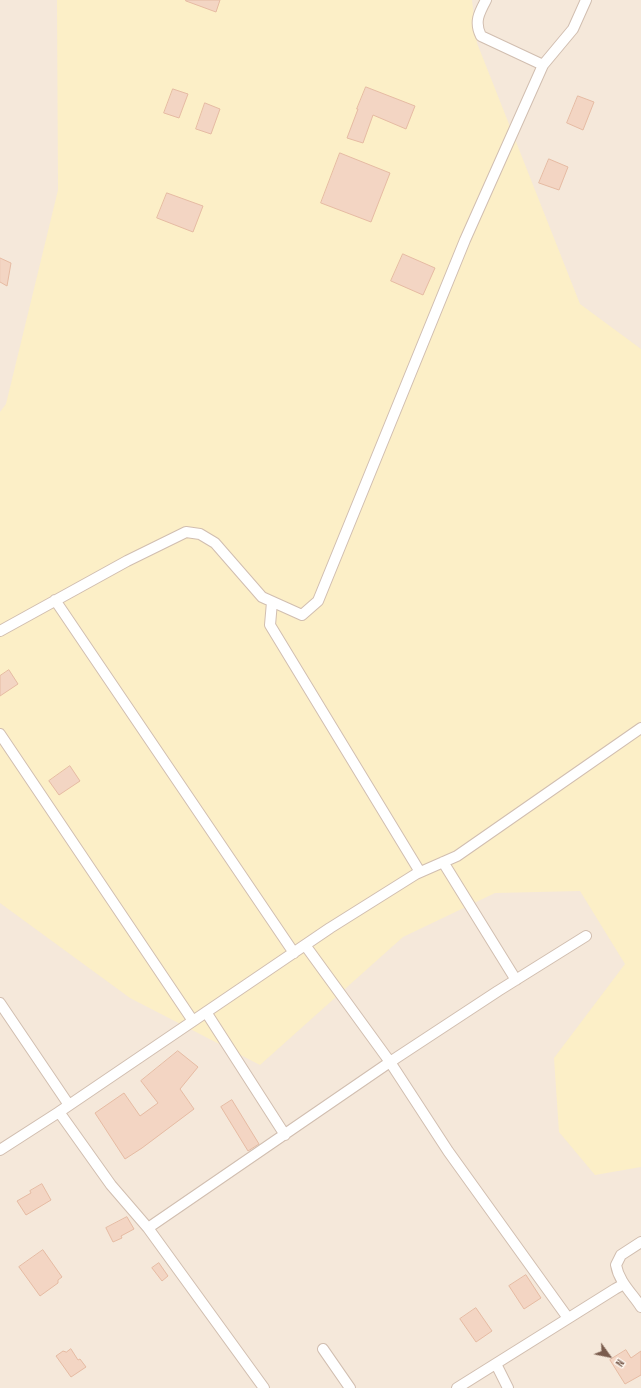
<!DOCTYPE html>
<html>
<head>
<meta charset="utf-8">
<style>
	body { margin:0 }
	#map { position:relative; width:641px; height:1388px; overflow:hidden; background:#fdf6ec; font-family:"Sofia Sans Condensed",sans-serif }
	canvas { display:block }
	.north { position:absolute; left:589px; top:1336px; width:40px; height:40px; -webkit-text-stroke:3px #fffaf3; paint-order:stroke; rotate:123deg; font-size:11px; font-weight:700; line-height:16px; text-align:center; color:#7a5c4d }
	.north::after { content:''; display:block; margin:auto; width:14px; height:18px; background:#7a5c4d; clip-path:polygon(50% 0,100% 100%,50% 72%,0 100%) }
</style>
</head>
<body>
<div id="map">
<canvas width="641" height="1388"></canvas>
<div class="north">N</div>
</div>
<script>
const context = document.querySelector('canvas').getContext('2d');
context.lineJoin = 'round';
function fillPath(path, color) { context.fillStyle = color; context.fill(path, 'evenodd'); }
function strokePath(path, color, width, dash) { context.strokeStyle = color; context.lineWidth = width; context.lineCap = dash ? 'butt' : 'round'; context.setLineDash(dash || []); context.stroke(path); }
fillPath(new Path2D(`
	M0 0H641V1388H0Z`), '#f5e8da');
fillPath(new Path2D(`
	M57 0H472L477 43 580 304 641 349V1167L595 1175 559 1132 554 1058 625 964 580 891 495 893 403 937 260 1065 130 998 0 903V412L6 404 58 190Z`), '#fcefc7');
const building = new Path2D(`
	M186 0H220L216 12 186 1Z
	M366 87 415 106 406 129 373 115 363 143 347 138 358 109H357Z
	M173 89 188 94 179 118 164 113Z
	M578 96 594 102 583 130 567 123Z
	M205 103 220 109 211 134 196 129Z
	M340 153 390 173 371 222 321 203Z
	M549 159 568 167 559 190 539 183Z
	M167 193 203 206 193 232 157 218Z
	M403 254 435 268 423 295 391 281Z
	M0 258 11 263 7 286 0 282Z
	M9 670 18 684 0 696V676Z
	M70 766 80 781 59 795 49 781Z
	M178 1051 198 1067 180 1089 194 1109 142 1148 125 1159 95 1113 124 1093 140 1116 158 1103 141 1081Z
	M232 1100 259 1144 248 1151 221 1107Z
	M42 1184 51 1200 26 1215 17 1201 31 1193 30 1191Z
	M127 1217 134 1229 121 1236 122 1238 113 1242 106 1228Z
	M43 1250 62 1277 58 1280V1283L40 1296 19 1267Z
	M159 1263 168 1276 162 1281 152 1268Z
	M526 1275 541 1298 524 1309 509 1286Z
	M476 1308 492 1331 476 1342 460 1319Z
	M71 1349 78 1360 80 1359 86 1367 71 1377 56 1356 63 1351 66 1352Z
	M626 1350 631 1358 641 1351V1375L625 1384 610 1360Z`);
fillPath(building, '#f3d5c3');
strokePath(building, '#e6bba3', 1);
const street = new Path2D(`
	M486 0C479 13 474 22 481 36L543 65
	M55 600 294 953
	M272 602 270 625 420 872
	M0 631 127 561 186 532 200 534 215 543 262 597 302 615 318 601 465 240 543 65 573 29 586 0
	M0 734 193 1021
	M443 862 516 980
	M0 1003 69 1105
	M206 1012 285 1135
	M59 1112 330 928 416 874 457 856 641 728
	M0 1150 59 1112 111 1185 148 1228 264 1388
	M148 1228 390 1062 305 945
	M641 1242 621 1255 616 1265C619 1282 632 1293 641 1307
	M568 1318 448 1151 390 1062 498 991 586 936
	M323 1349 350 1388
	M496 1364 508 1388
	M457 1388 615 1289 624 1284`);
strokePath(street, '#d1beb0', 12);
strokePath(street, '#fff', 10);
</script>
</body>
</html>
